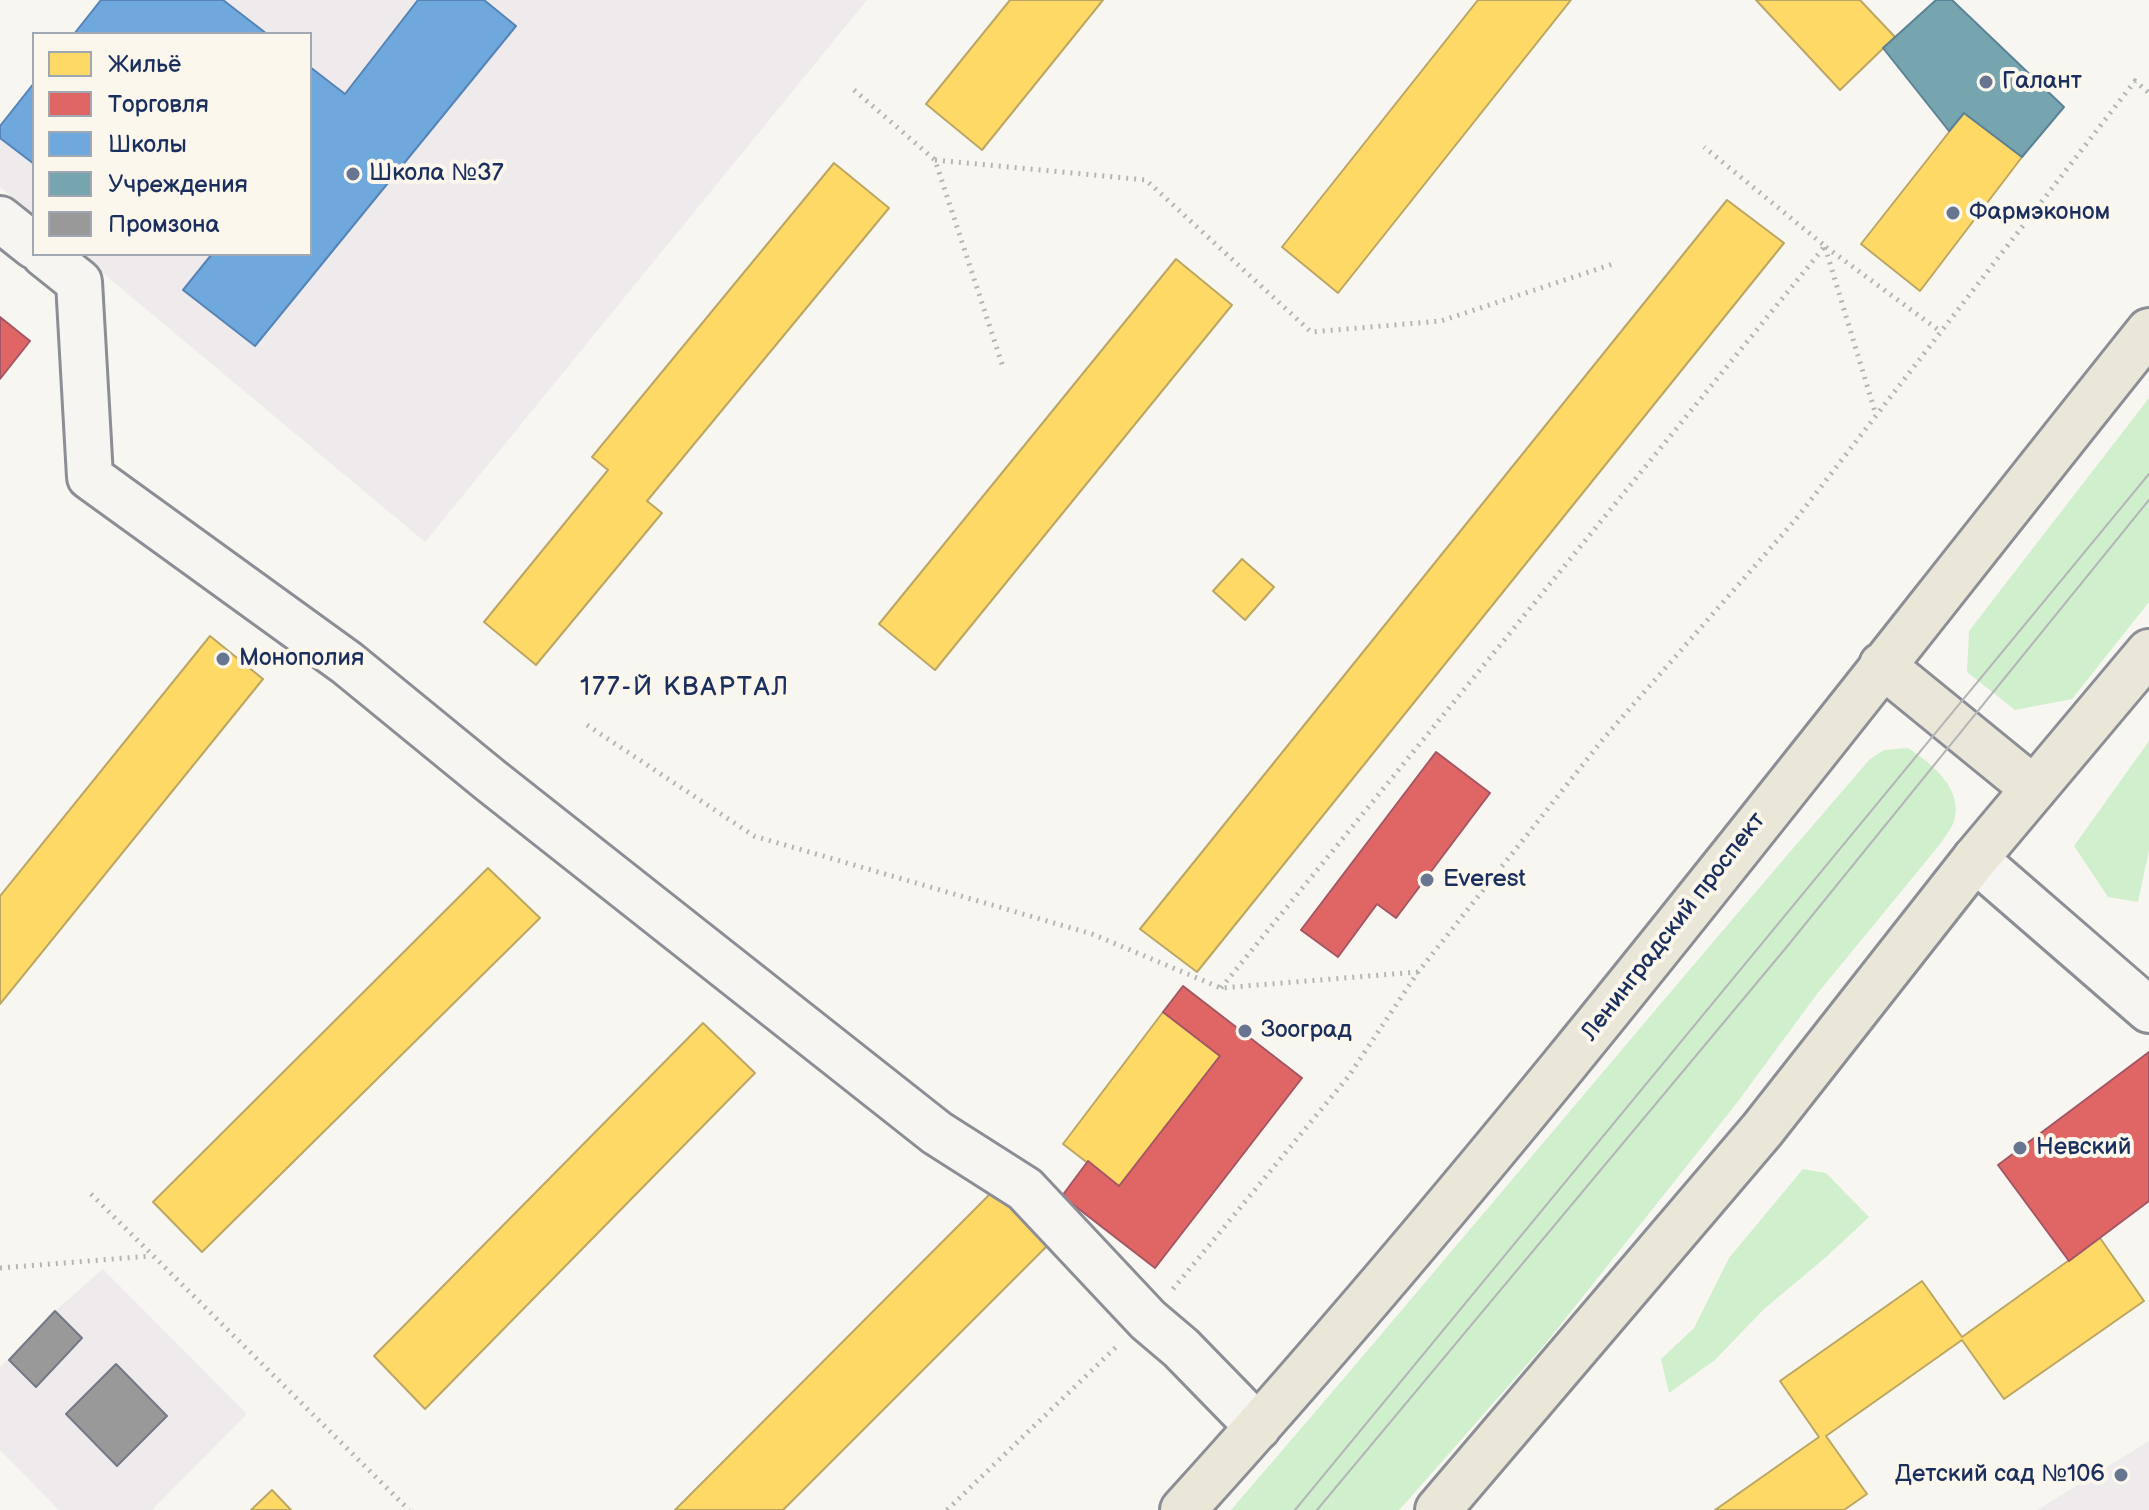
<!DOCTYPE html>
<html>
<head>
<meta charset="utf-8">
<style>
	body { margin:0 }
	#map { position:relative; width:2149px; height:1510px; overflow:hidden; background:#f8f6f0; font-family:"Balsamiq Sans",sans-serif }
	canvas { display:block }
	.legend { position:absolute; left:32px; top:32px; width:280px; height:224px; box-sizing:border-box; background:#fbf7ec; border:2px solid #a1a7b3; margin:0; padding:10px 14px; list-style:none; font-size:24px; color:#1b2f5e }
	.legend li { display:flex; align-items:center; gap:16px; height:40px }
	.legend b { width:40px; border:2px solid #a1a7b3 }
</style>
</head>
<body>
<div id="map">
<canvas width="2149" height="1510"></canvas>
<ul class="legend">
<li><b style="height:22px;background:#ffd966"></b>Жильё</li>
<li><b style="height:22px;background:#e06666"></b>Торговля</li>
<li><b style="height:22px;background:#6fa8dc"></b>Школы</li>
<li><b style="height:22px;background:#76a5af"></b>Учреждения</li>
<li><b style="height:22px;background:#999"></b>Промзона</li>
</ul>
</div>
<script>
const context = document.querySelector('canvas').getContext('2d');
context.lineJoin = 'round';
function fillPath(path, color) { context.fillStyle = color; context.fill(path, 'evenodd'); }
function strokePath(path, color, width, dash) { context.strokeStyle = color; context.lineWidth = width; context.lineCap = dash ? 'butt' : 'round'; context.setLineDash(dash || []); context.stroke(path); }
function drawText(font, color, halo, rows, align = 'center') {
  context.font = font + ' "Balsamiq Sans",sans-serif'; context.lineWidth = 8; context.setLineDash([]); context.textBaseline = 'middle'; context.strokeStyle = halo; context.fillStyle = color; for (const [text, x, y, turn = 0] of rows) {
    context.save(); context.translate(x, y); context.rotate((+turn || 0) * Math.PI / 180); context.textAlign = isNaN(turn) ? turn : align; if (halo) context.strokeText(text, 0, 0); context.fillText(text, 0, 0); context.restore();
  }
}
fillPath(new Path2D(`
	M223 0H418L345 94 310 67V34H267Z
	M484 0H867L425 542 80 254H212L183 290 255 346 515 26Z
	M0 138 34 164V216L0 187Z
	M103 1269 247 1414 152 1510H59L0 1450V1367L55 1311Z
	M2149 1441V1510H2037Z`), '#efeaec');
fillPath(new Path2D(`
	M2149 398V602L2072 699 2015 710 1967 672 1969 631Z
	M2149 741V850L2138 902 2108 897 2074 846Z
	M1908 748C1931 763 1964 789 1954 821 1952 828 1945 836 1941 843L1817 994 1736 1104 1546 1343 1409 1499 1399 1510H1231C1446 1261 1655 1007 1870 759L1884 750Z
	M1803 1169 1826 1173 1869 1217 1825 1258 1764 1309 1715 1360 1669 1393 1661 1359 1694 1328 1729 1258Z`), '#d0efcd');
const homes = new Path2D(`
	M1010 0H1103L982 150 926 104Z
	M1478 0H1571L1338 293 1282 247Z
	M1756 0H1860L1895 37 1840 90Z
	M1964 113 2022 157 1920 291 1861 244Z
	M834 163 889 208 647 501 662 513 536 665 484 622 608 470 592 457Z
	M1727 200 1784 243 1197 972 1140 929Z
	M1176 259 1232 305 935 670 879 624Z
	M1242 559 1274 587 1245 620 1213 591Z
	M210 636 263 679 0 1004V896Z
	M488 868 540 918 202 1252 153 1202Z
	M1163 1012 1220 1056 1119 1187 1063 1144Z
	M703 1023 755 1073 425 1409 374 1356Z
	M998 1186 1051 1242 783 1510H675Z
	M2100 1238 2144 1301 2004 1399 1962 1340 1826 1436 1867 1494 1844 1510H1715L1819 1437 1780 1381 1922 1281 1962 1337Z
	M272 1490 291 1510H251Z`);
fillPath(homes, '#ffd966');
strokePath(homes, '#bba664', 2);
const shops = new Path2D(`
	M0 317 30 341 0 379Z
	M1436 752 1490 793 1396 918 1377 904 1338 957 1301 930Z
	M1183 986 1302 1078 1155 1268 1062 1196 1088 1161 1119 1186 1220 1056 1163 1012Z
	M2149 1052V1201L2069 1261 1998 1165Z`);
fillPath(shops, '#e06666');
strokePath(shops, '#a55664', 2);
const schools = new Path2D(`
	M101 0H223L267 34H74Z
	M418 0H484L516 26 255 346 183 290 212 254H310V67L345 94Z
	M34 83V164L0 138V126Z`);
fillPath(schools, '#6fa8dc');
strokePath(schools, '#5684b6', 2);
const public = new Path2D(`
	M1936 0H1952L2064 107 2022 157 1964 113 1949 131 1883 48Z`);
fillPath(public, '#76a5af');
strokePath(public, '#5b8297', 2);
const industry = new Path2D(`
	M55 1311 82 1338 36 1387 9 1360Z
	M116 1364 167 1416 117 1466 66 1414Z`);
fillPath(industry, '#999');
strokePath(industry, '#737987', 2);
const minor = new Path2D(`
	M0 219 34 246
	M44 254 79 282 90 477 347 663 490 780 937 1133 1025 1189 1148 1320 1181 1348 1258 1427
	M1975 859 2149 1010`);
const major = new Path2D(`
	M1882 665 2034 789
	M1183 1510C1524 1134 1832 727 2149 331
	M1438 1510 1762 1130 1975 859 2149 652`);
strokePath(minor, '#8b8e94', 50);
strokePath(major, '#8b8e94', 50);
strokePath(new Path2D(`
	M854 90 935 160 1003 367
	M935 160 1146 180 1311 332 1441 321 1613 264
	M1825 247 1876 415
	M1826 247 1941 332
	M587 725 754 836 1092 934 1221 988 1418 972
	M1221 988 1825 246 1704 147
	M91 1194 409 1510
	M0 1268 151 1256
	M1173 1289 1348 1077 1418 972 1604 738 1796 519 2135 81 2149 93
	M947 1510 1116 1347`), '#b3b5b7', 5, [2, 6]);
strokePath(minor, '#f6f5f1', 44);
strokePath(major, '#ebe7d8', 44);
strokePath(new Path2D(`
	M1295 1510 2149 474
	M1317 1510 1785 949 2149 500`), '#b3b5b7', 2);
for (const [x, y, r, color] of [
	[1986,82,8,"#687591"],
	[353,174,8,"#687591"],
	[1953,213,8,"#687591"],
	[223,659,8,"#687591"],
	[1427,880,8,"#687591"],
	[1245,1031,8,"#687591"],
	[2020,1148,8,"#687591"],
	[2121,1475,8,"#687591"]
]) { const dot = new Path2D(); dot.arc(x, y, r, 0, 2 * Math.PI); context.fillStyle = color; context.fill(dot); strokePath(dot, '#fbf7ec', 3); }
drawText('24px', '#1b2f5e', '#fbf7ec', [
	["Галант",2002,82],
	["Школа №37",369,174],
	["Фармэконом",1969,213],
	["Монополия",239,659],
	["Everest",1443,880],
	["Зооград",1261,1031],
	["Невский",2036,1148],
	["Детский сад №106",2105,1475,"right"]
], 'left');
drawText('24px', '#1b2f5e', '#fbf7ec', [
	["Ленинградский проспект",1674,927,-52]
]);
context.letterSpacing = '2px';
drawText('26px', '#1b2f5e', '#fbf7ec', [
	["177-Й КВАРТАЛ",685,688]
]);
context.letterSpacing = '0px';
</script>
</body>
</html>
